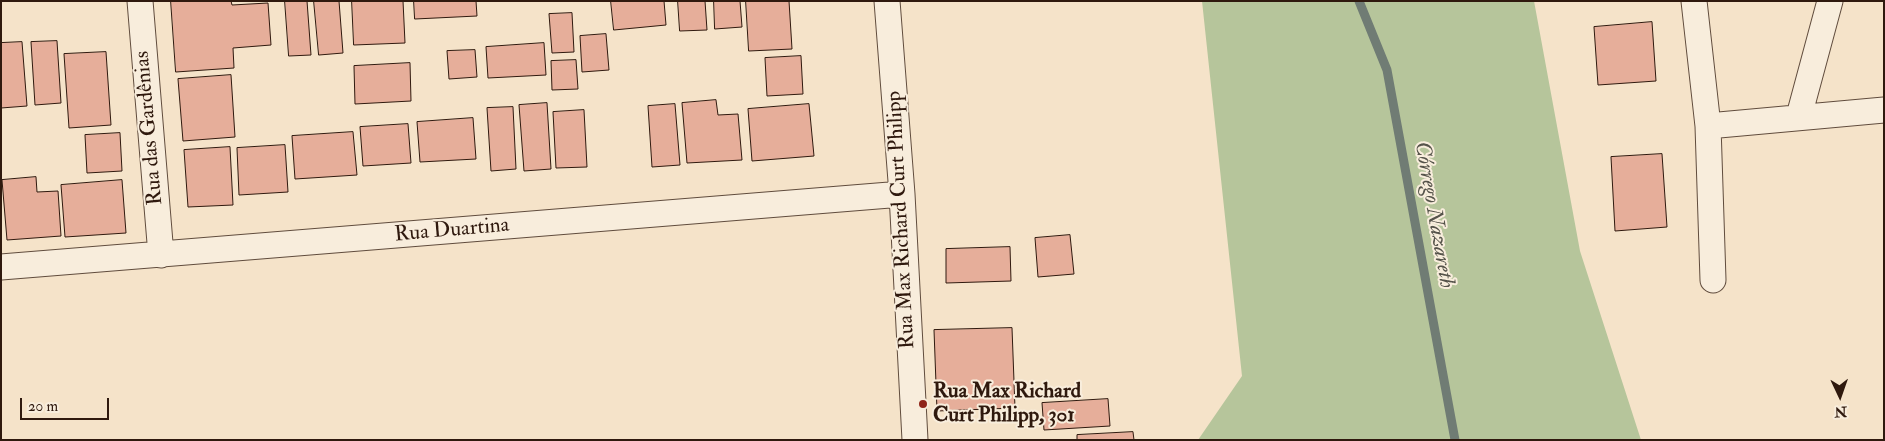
<!DOCTYPE html>
<html>
<head>
<meta charset="utf-8">
<style>
	body { margin:0 }
	#map { position:relative; width:1885px; height:441px; overflow:hidden; background:#f5e3c9; font-family:"IM FELL Double Pica",serif }
	canvas { display:block }
	.frame { position:absolute; inset:0; border:2px solid #2f190e; pointer-events:none }
	.north { position:absolute; left:1815px; top:371px; width:50px; height:50px; -webkit-text-stroke:4px #f8eddc; paint-order:stroke; rotate:177deg; font-size:14px; font-weight:700; line-height:20px; text-align:center; color:#2f190e }
	.north::after { content:''; display:block; margin:auto; width:18px; height:22px; background:#2f190e; clip-path:polygon(50% 0,100% 100%,50% 72%,0 100%) }
	.scale { position:absolute; left:20px; top:398px; width:89px; height:22px; box-sizing:border-box; border:2px solid #2f190e; border-top:0; padding-left:6px; font-size:15px; line-height:18px; white-space:nowrap; color:#2f190e; -webkit-text-stroke:4px #f8eddc; paint-order:stroke }
</style>
</head>
<body>
<div id="map">
<canvas width="1885" height="441"></canvas>
<div class="frame"></div>
<div class="north">N</div>
<div class="scale">20 m</div>
</div>
<script>
const context = document.querySelector('canvas').getContext('2d');
context.lineJoin = 'round';
function fillPath(path, color) { context.fillStyle = color; context.fill(path, 'evenodd'); }
function strokePath(path, color, width, dash) { context.strokeStyle = color; context.lineWidth = width; context.lineCap = dash ? 'butt' : 'round'; context.setLineDash(dash || []); context.stroke(path); }
function drawText(font, color, halo, rows, align = 'center') {
  context.font = font + ' "IM FELL Double Pica",serif'; context.lineWidth = 4; context.setLineDash([]); context.textBaseline = 'middle'; context.strokeStyle = halo; context.fillStyle = color; for (const [text, x, y, turn = 0] of rows) {
    context.save(); context.translate(x, y); context.rotate((+turn || 0) * Math.PI / 180); context.textAlign = isNaN(turn) ? turn : align; if (halo) context.strokeText(text, 0, 0); context.fillText(text, 0, 0); context.restore();
  }
}
fillPath(new Path2D(`
	M1202 1H1534L1580 251 1641 440H1198L1242 376Z`), '#b6c59b');
strokePath(new Path2D(`
	M1359 1 1387 70 1455 440`), '#707c74', 9);
const building = new Path2D(`
	M171 1H231L232 5 268 3 271 45 233 48 234 68 176 72Z
	M285 1H307L311 55 289 56Z
	M314 1H339L343 53 319 55Z
	M352 1H403L405 43 354 45Z
	M414 1H476L477 16 415 19Z
	M611 1H664L666 25 614 30Z
	M678 1H705L707 30 680 31Z
	M714 1H740L742 27 715 29Z
	M746 1H789L792 49 749 51Z
	M572 13 574 52 552 53 549 14Z
	M1652 22 1656 81 1598 85 1594 27Z
	M606 34 609 70 582 72 580 36Z
	M57 41 61 103 35 105 31 42Z
	M22 42 27 106 1 108V43Z
	M544 43 546 75 488 78 486 47Z
	M475 50 477 77 449 79 447 51Z
	M106 52 111 125 69 128 64 54Z
	M801 56 803 94 767 96 765 58Z
	M576 60 578 89 552 90 551 61Z
	M410 63 411 101 355 104 354 66Z
	M231 75 235 137 183 141 178 79Z
	M716 100 718 115 738 114 742 160 687 163 682 103Z
	M547 103 551 169 524 171 519 105Z
	M675 104 680 165 652 167 648 106Z
	M809 104 814 156 752 161 748 109Z
	M513 107 516 169 491 171 487 108Z
	M584 110 587 167 556 168 553 112Z
	M473 118 476 159 420 162 417 122Z
	M408 124 411 163 363 166 360 127Z
	M353 132 357 175 295 179 292 136Z
	M120 133 122 171 87 173 85 135Z
	M285 145 288 192 239 195 237 148Z
	M230 147 233 205 188 207 184 150Z
	M1662 154 1667 227 1615 231 1611 157Z
	M36 177 37 192 58 191 61 236 7 240 2 180Z
	M122 180 126 233 65 237 61 185Z
	M1070 235 1074 274 1038 277 1035 238Z
	M1010 247 1011 281 946 283V249Z
	M1012 328 1015 408 937 411 934 330Z
	M1108 399 1110 426 1044 430 1042 403Z
	M1133 432 1134 440H1077V435Z`);
fillPath(building, '#e6ae9a');
strokePath(building, '#2f190e', 1);
const street = new Path2D(`
	M140 1 161 255
	M887 1 902 194 915 440
	M1694 1 1708 126 1713 280
	M1799 116 1830 1
	M1708 126 1884 110
	M1 267 902 194`);
strokePath(street, '#604c3d', 27);
strokePath(street, '#f8eddc', 25);
for (const [x, y, r, color] of [
	[923,404,5,"#8f2418"]
]) { const dot = new Path2D(); dot.arc(x, y, r, 0, 2 * Math.PI); context.fillStyle = color; context.fill(dot); strokePath(dot, '#f8eddc', 2); }
drawText('21px', '#2f190e', '#f8eddc', [
	["Rua das Gardênias",150,128,-95],
	["Rua Max Richard Curt Philipp",902,220,-93],
	["Rua Duartina",452,231,-5]
]);
drawText('bold 21px', '#2f190e', '#f8eddc', [
	["Rua Max Richard",933,392],
	["Curt Philipp, 301",933,416]
], 'left');
drawText('italic 22px', '#55534a', '#f8eddc', [
	["Córrego Nazareth",1433,215,80]
]);
</script>
</body>
</html>
